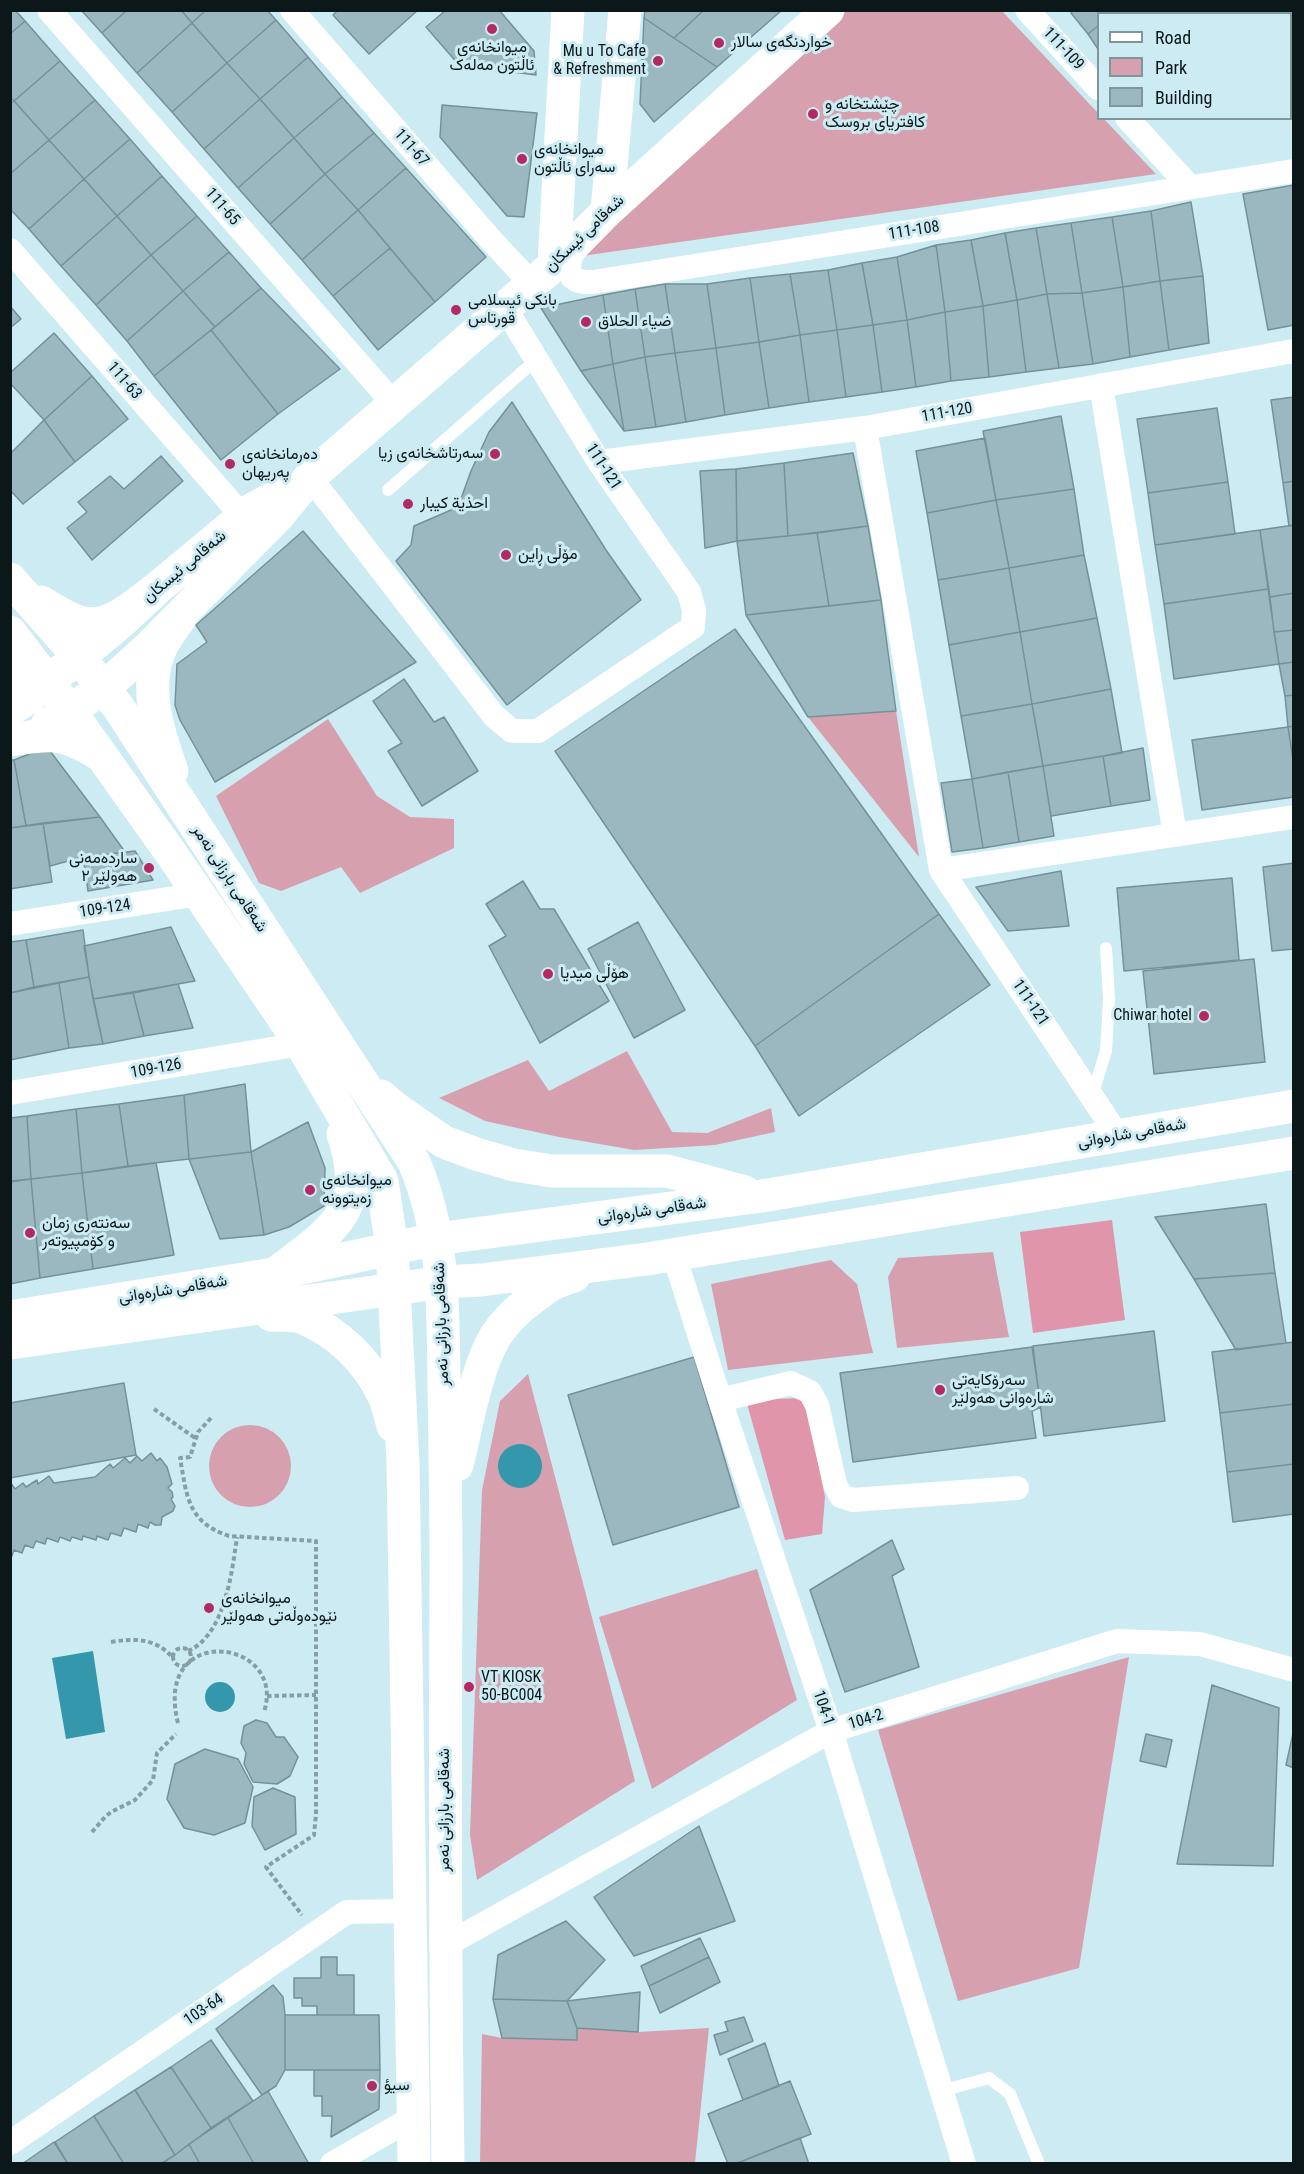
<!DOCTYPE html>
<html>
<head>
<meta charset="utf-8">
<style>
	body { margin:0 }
	#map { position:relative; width:1304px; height:2174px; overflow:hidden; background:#cdebf3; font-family:"Roboto Condensed",sans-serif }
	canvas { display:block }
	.frame { position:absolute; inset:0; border:12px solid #0c171a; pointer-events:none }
	.legend { position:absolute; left:1097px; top:12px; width:195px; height:108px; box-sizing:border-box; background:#cdebf3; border:2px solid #80969c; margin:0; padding:8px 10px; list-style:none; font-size:18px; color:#0c171a }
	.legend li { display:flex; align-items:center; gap:12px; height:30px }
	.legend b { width:30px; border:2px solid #80969c }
</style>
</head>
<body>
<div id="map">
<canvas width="1304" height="2174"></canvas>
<div class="frame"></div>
<ul class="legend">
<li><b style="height:8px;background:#fff"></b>Road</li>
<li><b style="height:16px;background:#d7a0ae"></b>Park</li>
<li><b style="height:16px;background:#9bb8c0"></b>Building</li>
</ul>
</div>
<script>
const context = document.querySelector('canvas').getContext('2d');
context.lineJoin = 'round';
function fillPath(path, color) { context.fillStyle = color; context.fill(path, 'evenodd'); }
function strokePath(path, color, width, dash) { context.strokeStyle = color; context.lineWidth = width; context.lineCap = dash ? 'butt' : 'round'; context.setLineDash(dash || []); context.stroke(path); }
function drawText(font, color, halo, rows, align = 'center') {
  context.font = font + ' "Roboto Condensed",Vazirmatn,sans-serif'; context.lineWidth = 6; context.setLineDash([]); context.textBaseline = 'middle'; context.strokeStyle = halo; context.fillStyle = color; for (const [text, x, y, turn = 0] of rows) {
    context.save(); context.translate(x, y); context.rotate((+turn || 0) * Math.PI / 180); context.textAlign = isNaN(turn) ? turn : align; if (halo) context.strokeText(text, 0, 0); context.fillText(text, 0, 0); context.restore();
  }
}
fillPath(new Path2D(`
	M846 11H1002L1098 113V118L1104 119 1156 174 575 257Z
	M896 711 919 857 808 717Z
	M328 719 377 796 410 817 454 819V848L360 893 341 867 281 891 259 883 216 796Z
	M627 1051 672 1132 707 1133 771 1108 775 1132 715 1145 634 1150 559 1137 485 1121 439 1098 528 1060 549 1091Z
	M993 1252 1009 1337 897 1348 888 1277 898 1258Z
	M831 1260 857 1284 873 1353 728 1370 711 1284Z
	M528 1374 635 1781 477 1880 470 1835 482 1490 500 1401Z
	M209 1466a41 41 0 1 1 82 0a41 41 0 1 1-82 0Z
	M757 1569 797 1700 652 1789 599 1617Z
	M1129 1657 1079 1968 958 2001 878 1730Z
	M577 2028 638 2032 709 2028 695 2163 480 2164 482 2034 502 2038 576 2040Z`), '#d7a0ae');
fillPath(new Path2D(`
	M1112 1220 1125 1320 1033 1333 1020 1232Z
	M801 1398 809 1415 825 1497 822 1534 785 1540 746 1400Z`), '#e095aa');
fillPath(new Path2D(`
	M498 1466a22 22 0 1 1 44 0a22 22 0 1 1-44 0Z
	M93 1651 105 1732 66 1739 52 1658Z
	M205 1697a15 15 0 1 1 30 0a15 15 0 1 1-30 0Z`), '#3497ac');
const building = new Path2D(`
	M10 10H15L25 21 10 34Z
	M81 10H127L102 33Z
	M127 10H181L192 23 137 73 102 33Z
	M181 10H206L192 23Z
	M206 10H267L276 20 227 63 192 23Z
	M338 10H418L369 54 333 15Z
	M446 10H499L534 51 536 75 459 65 426 27Z
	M645 10H704L674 38 644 18Z
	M704 10H782L717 67 674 38Z
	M1074 10H1119L1115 14H1098V26L1088 34 1071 13Z
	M1119 10H1149L1151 14H1115Z
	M1149 10H1165L1160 14H1151Z
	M1165 10H1213L1215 14H1160Z
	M1275 10H1294V33L1290 29V14H1278Z
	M644 18 717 67 654 122 640 104Z
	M276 20 308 57 260 99 227 63Z
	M25 21 60 61 14 101 10 97V34Z
	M192 23 227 63 172 112 137 73Z
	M1098 26V49L1088 34Z
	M308 57 342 97 294 138 260 99Z
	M60 61 95 100 49 140 14 101Z
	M227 63 260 99 204 149 172 112Z
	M342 97 374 133 325 174 294 138Z
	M260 99 294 138 238 188 204 149Z
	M95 100 130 139 84 179 49 140Z
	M14 101 49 140 10 174V104Z
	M442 105 537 113 524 217 507 216 440 137Z
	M374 133 406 168 358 210 325 174Z
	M294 138 325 174 270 224 238 188Z
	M130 139 162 176 117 216 84 179Z
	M49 140 84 179 29 229 10 209V174Z
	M406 168 486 257 435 302 358 210Z
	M325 174 358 210 302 260 270 224Z
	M162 176 197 216 151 255 117 216Z
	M84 179 117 216 61 266 29 229Z
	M1294 185V325L1268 330 1243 194Z
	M1191 202 1203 276 1160 281 1151 211Z
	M358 210 390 248 333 296 302 260Z
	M1151 211 1160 281 1123 287 1112 217Z
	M117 216 151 255 96 305 61 266Z
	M197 216 229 252 183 291 151 255Z
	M1112 217 1123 287 1082 293 1071 223Z
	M1071 223 1082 293 1047 294 1036 228Z
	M1036 228 1047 294 1017 300 1005 233Z
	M1005 233 1017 300 983 306 971 240Z
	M971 240 983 306 945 312 936 245Z
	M936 245 945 312 907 320 897 257Z
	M390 248 435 302 378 350 333 296Z
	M229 252 261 288 215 327 183 291Z
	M151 255 183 291 127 341 96 305Z
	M897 257 907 320 873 325 862 263Z
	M862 263 873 325 837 330 828 270Z
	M828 270 837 330 800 335 790 274Z
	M790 274 800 335 759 342 750 278Z
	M1203 276 1209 343 1169 350 1160 281Z
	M750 278 759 342 716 348 707 284Z
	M1160 281 1169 350 1130 357 1123 287Z
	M665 284H707L716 348 675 353Z
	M665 284 675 353 645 357 635 289Z
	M1123 287 1130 357 1093 364 1082 293Z
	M261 288 340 369 278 414 211 330Z
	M635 289 645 357 613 364 603 295Z
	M183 291 215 327 154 376 127 341Z
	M1082 293 1093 364 1059 368 1047 294Z
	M1047 294 1059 368 1026 372 1017 300Z
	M603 295 613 364 581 371 541 308Z
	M1017 300 1026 372 989 377 983 306Z
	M10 306 21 319 10 328Z
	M983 306 989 377 951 381 945 312Z
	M945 312 951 381 916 387 907 320Z
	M907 320 916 387 882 392 873 325Z
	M873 325 882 392 846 397 837 330Z
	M211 330 278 414 221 460 154 376Z
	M837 330 846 397 809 402 800 335Z
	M54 333 92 376 44 420 10 383V373Z
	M800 335 809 402 769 408 759 342Z
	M759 342 769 408 725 415 716 348Z
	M716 348 725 415 686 422 675 353Z
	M675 353 686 422 656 427 645 357Z
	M645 357 656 427 624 431 613 364Z
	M613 364 624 431 581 371Z
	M92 376 128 419 75 462 44 420Z
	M1294 397V481L1283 483 1271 400Z
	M512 402 606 550 641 600 507 705 396 561 411 545 414 526 458 507 471 471 489 432Z
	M1217 408 1228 482 1148 493 1137 419Z
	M1061 416 1074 489 996 500 983 431Z
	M44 420 75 462 23 504 10 490V454Z
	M985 438 996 500 927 513 916 451Z
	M853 453 868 526 788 536 784 463Z
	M161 456 183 481 92 560 67 528 87 512 78 502 110 476 124 489Z
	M784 463 788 536 737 541 736 469Z
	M736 469 737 541 705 548 700 471Z
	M1294 481V525L1289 526 1283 483Z
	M1228 482 1235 534 1155 545 1148 493Z
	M1074 489 1084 555 1009 568 996 500Z
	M996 500 1009 568 938 580 927 513Z
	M1294 525V593L1270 597 1260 530Z
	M868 526 881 600 829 606 817 533Z
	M1260 530 1268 589 1164 604 1155 545Z
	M303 531 416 662 215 782 180 720 175 705 177 664 207 642 196 625Z
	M817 533 829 606 746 615 737 541Z
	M1084 555 1097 618 1020 632 1009 568Z
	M1009 568 1020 632 949 645 938 580Z
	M1268 589 1279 664 1174 679 1164 604Z
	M1294 593V630L1274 632 1270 597Z
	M881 600 896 711 808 717 746 615Z
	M1097 618 1111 689 1032 704 1020 632Z
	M735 629 939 914 755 1046 555 751Z
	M1294 630V662L1279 664 1274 632Z
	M1020 632 1032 704 961 716 949 645Z
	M1294 662V695L1285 696 1279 664Z
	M404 679 434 722 444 717 478 771 422 806 388 751 402 743 373 701Z
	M1111 689 1122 753 1043 766 1032 704Z
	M1294 695V726L1288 727 1285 696Z
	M1032 704 1043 766 972 779 961 716Z
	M1294 726V766L1288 727Z
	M1288 727 1294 766V797L1202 810 1192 740Z
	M47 747 100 817 26 826 14 760Z
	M1143 748 1150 800 1111 806 1103 756Z
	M1103 756 1111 806 1051 816 1043 766Z
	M10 760H14L26 826 10 828Z
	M1043 766 1054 836 1019 842 1008 772Z
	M1008 772 1019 842 983 848 972 779Z
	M972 779 983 848 952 852 941 783Z
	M100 817 125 852 83 857 50 866 43 823Z
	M43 823 52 882 10 889V828Z
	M135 851 153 880 88 891 83 857Z
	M1294 863V949L1272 951 1263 867Z
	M1061 871 1069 926 1008 931 976 887Z
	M1232 878 1239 960 1124 971 1117 888Z
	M523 881 540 909H554L609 1001 540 1043 489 946 506 936 486 904Z
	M939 914 990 985 799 1116 755 1046Z
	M638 922 685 1010 634 1038 588 949Z
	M171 927 195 981 93 999 84 946Z
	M83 930 89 977 34 987 26 940Z
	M26 940 34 987 10 993V942Z
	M1254 959 1265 1062 1154 1074 1143 971Z
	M89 977 103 1044 69 1048 59 983Z
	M59 983 69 1048 10 1060V993Z
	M178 984 193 1028 144 1036 133 993Z
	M133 993 144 1036 103 1044 93 999Z
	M245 1084 251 1152 189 1159 184 1095Z
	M184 1095 189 1159 128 1166 119 1104Z
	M119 1104 128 1166 82 1173 76 1109Z
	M76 1109 82 1173 31 1179 27 1116Z
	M27 1116 31 1179 10 1181V1118Z
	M308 1122 325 1168 324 1206 289 1227 264 1235 251 1152Z
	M251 1152 264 1235 220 1239 189 1159Z
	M156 1163 174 1255 93 1269 82 1173Z
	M82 1173 93 1269 40 1278 31 1179Z
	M31 1179 40 1278 10 1284V1182Z
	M1266 1204 1275 1273 1194 1279 1155 1217Z
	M1275 1273 1286 1343 1236 1350 1194 1279Z
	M1154 1331 1165 1421 1044 1436 1033 1346Z
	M1294 1342V1404L1220 1413 1212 1352Z
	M1032 1347 1041 1407 1032 1411 1036 1438 853 1462 840 1373Z
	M694 1357 739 1507 613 1545 568 1395Z
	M124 1383 136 1455 10 1478V1403Z
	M1294 1404V1464L1227 1472 1220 1413Z
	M151 1453 157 1461 160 1458 167 1467 172 1484 168 1488 172 1492 173 1497 171 1499 175 1506 173 1511 162 1517 161 1525H155L150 1522 148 1528 138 1524 136 1532 124 1528 121 1536 111 1533 108 1540 97 1536 96 1540 83 1536 82 1540 72 1537 70 1541 60 1537 58 1542 47 1538 45 1544 36 1541 33 1548 25 1545 22 1553 14 1550 12 1556H10V1482L15 1489 23 1483 26 1487 37 1480 38 1484 49 1476 54 1483 95 1477 110 1464 113 1468 125 1458 130 1463 137 1456 142 1461Z
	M1294 1464V1514L1233 1522 1227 1472Z
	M892 1540 904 1569 892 1576 919 1667 845 1692 810 1590Z
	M1212 1685 1279 1708 1273 1866 1177 1864Z
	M256 1720 267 1723 276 1737H284L298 1757 290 1776 277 1784 253 1782 244 1764 246 1753 241 1743 244 1726Z
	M1294 1729V1768L1286 1765Z
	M1146 1734 1172 1740 1166 1767 1140 1761Z
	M205 1749 238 1759 253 1787 245 1823 214 1835 184 1828 167 1799 175 1764Z
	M273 1788 295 1797 296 1834 265 1850 252 1826 254 1797Z
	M699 1826 735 1921 634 1956 594 1897Z
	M566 1921 605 1960 567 2001 493 1999 498 1955Z
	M700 1938 709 1957 649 1986 641 1966Z
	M321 1957H337V1975H354V2015H317V2006H302V1998H294V1978H321Z
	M709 1957 720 1982 660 2013 649 1986Z
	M273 1985 283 1997 285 2015V2070L276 2086 262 2095 216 2029Z
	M640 1992 638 2032 577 2028 567 2001Z
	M493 1999 567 2001 577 2028V2040L502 2038Z
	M285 2015H379L380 2070H285Z
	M744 2017 753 2041 720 2055 714 2035 728 2031 725 2022Z
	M211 2040 253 2101 211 2128 171 2067Z
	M765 2043 779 2086 743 2100 728 2059Z
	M171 2067 211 2128 175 2155 135 2090Z
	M314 2070H380L379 2109 331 2137 332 2116H322V2096H314Z
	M790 2081 811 2134 735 2164H728L708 2114Z
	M135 2090 175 2155 161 2164H124L94 2116Z
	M268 2091 309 2164H254L228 2118Z
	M94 2116 124 2164H68L55 2142Z
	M228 2118 254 2164H200L189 2144Z
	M800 2138 809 2164H735Z
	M54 2142 68 2164H22Z
	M189 2144 200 2164H161L175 2155Z`);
fillPath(building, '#9bb8c0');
strokePath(building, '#759198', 1.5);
strokePath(new Path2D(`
	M154 1409 195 1438
	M211 1418 198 1432 190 1457 180 1458C187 1496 187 1522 229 1536L316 1541V1814L314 1835 266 1867 302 1915
	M111 1642C135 1638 156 1638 173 1658
	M173 1657a9 9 0 1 1 18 0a9 9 0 1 1-18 0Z
	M188 1651C225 1635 232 1572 237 1537
	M267 1696 316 1695
	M178 1723C152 1621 288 1638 264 1712
	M92 1832 105 1817 111 1812 135 1800 153 1780 157 1753 176 1734`), '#869ea4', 4, [4.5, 3]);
strokePath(new Path2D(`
	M388 490 537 359
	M1092 1096 1106 1051 1109 999 1106 948
	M941 2091 989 2078 1010 2094 1039 2164`), '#fff', 12);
strokePath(new Path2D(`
	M49 10 394 404
	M292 10 492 241 532 284
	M1027 10 1098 88
	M1127 118 1190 187
	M576 244C567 264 562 284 593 282L1294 171
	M10 250 238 511
	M1101 385 1175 835
	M865 428 941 870 1118 1136
	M599 462 865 428 1294 351
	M310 477 494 716 512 731H538L693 627 694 610 689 592 599 462 505 308
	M941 870 1294 817
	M10 924 199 894
	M10 1093 301 1044
	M674 1255 720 1400 831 1731 964 2164
	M720 1400 791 1383 810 1392 817 1405 835 1484 841 1496 853 1500 1017 1488
	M444 1946 831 1731 1117 1641 1200 1644 1294 1670
	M10 2143 347 1912 409 1911
	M332 2164 414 2117`), '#fff', 24);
strokePath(new Path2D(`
	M1251 10 1252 14
	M1290 87 1294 94
	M607 211 625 10
	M554 265 568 10
	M10 710 30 697 47 680 67 667 120 623 161 585 251 510 288 490
	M47 725 104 688 148 648 278 516 310 477 554 265 607 211 828 10`), '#fff', 33);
strokePath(new Path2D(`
	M10 579 79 657 119 708 414 1162C445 1235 443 1308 444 1386 445 1450 446 1514 446 1578 445 1773 445 1968 448 2164
	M41 602C54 610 69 620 83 623 112 629 139 601 161 585
	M10 632 70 711 175 859 301 1044 382 1181 392 1248 403 1462 414 2164
	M10 655C13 666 17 680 10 690
	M10 740C53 733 63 732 100 755
	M172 771C158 732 142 685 162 645 167 636 174 627 180 618
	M381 1096 395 1108 444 1142 476 1154 514 1165 552 1171H667L745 1192
	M280 1270C335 1229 368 1208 343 1134
	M271 1315C280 1316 294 1314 303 1318 338 1332 367 1361 383 1394 388 1404 390 1416 393 1426
	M10 1317 274 1274 436 1239 762 1196 1294 1106
	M10 1343 395 1289 443 1282 481 1280 647 1259 1294 1153
	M457 1465C467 1426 475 1371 495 1337 505 1321 519 1308 534 1297 548 1286 556 1281 574 1276`), '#fff', 33);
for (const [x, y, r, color] of [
	[492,29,6,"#b52963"],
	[719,43,6,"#b52963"],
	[658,61,6,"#b52963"],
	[813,114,6,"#b52963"],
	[522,159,6,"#b52963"],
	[456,310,6,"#b52963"],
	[586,322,6,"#b52963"],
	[495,454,6,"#b52963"],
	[230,464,6,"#b52963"],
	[408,504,6,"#b52963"],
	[506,555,6,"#b52963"],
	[149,868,6,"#b52963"],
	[548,974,6,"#b52963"],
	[1204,1016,6,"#b52963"],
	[310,1190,6,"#b52963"],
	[30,1233,6,"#b52963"],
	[940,1390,6,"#b52963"],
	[209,1608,6,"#b52963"],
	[469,1687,6,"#b52963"],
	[372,2086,6,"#b52963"]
]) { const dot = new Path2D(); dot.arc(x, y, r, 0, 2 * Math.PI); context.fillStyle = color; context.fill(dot); strokePath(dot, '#cdebf3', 2); }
drawText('16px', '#0c171a', '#cdebf3', [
	["خواردنگەی سالار",731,43],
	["میوانخانەی",492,48,"center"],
	["ئاڵتون مەلەک",492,66,"center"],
	["Mu u To Cafe",646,52,"right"],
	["& Refreshment",646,70,"right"],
	["چێشتخانە و",825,105],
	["کافتریای بروسک",825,123],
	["میوانخانەی",534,150],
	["سەرای ئاڵتون",534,168],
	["بانکی ئیسلامی",468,301],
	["قورتاس",468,319],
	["ضياء الحلاق",598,322],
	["سەرتاشخانەی زیا",483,454,"right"],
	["دەرمانخانەی",242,455],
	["پەریهان",242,473],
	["احذية كيبار",420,504],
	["مۆڵی ڕاین",518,555],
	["ساردەمەنی",137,859,"right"],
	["هەولێر ٢",137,877,"right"],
	["هۆڵی میدیا",560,974],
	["Chiwar hotel",1192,1016,"right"],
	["میوانخانەی",322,1181],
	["زەیتوونە",322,1199],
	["سەنتەری زمان",42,1224],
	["و کۆمپیوتەر",42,1242],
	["سەرۆکایەتی",952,1381],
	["شارەوانی هەولێر",952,1399],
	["میوانخانەی",221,1599],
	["نێودەوڵەتی هەولێر",221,1617],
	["VT KIOSK",481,1678],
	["50-BC004",481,1696],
	["سيؤ",384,2086]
], 'left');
drawText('16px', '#0c171a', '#cdebf3', [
	["111-109",1063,49,47],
	["111-67",411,148,49],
	["111-65",222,207,49],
	["111-108",914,231,-9],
	["شەقامی ئیسکان",585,234,-44],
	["111-63",124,381,49],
	["111-120",947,413,-10],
	["111-121",603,467,57],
	["شەقامی ئیسکان",185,567,-40],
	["شەقامی بارزانی نەمر",229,879,57],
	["109-124",105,909,-9],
	["111-121",1030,1003,56],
	["109-126",156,1069,-10],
	["شەقامی شارەوانی",1132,1134,-10],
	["شەقامی شارەوانی",652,1211,-8],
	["شەقامی شارەوانی",173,1290,-9],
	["شەقامی بارزانی نەمر",442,1324,-92],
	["104-1",823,1708,71],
	["104-2",866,1720,-17],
	["شەقامی بارزانی نەمر",445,1810,-90],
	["103-64",204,2010,-34]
]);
</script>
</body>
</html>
